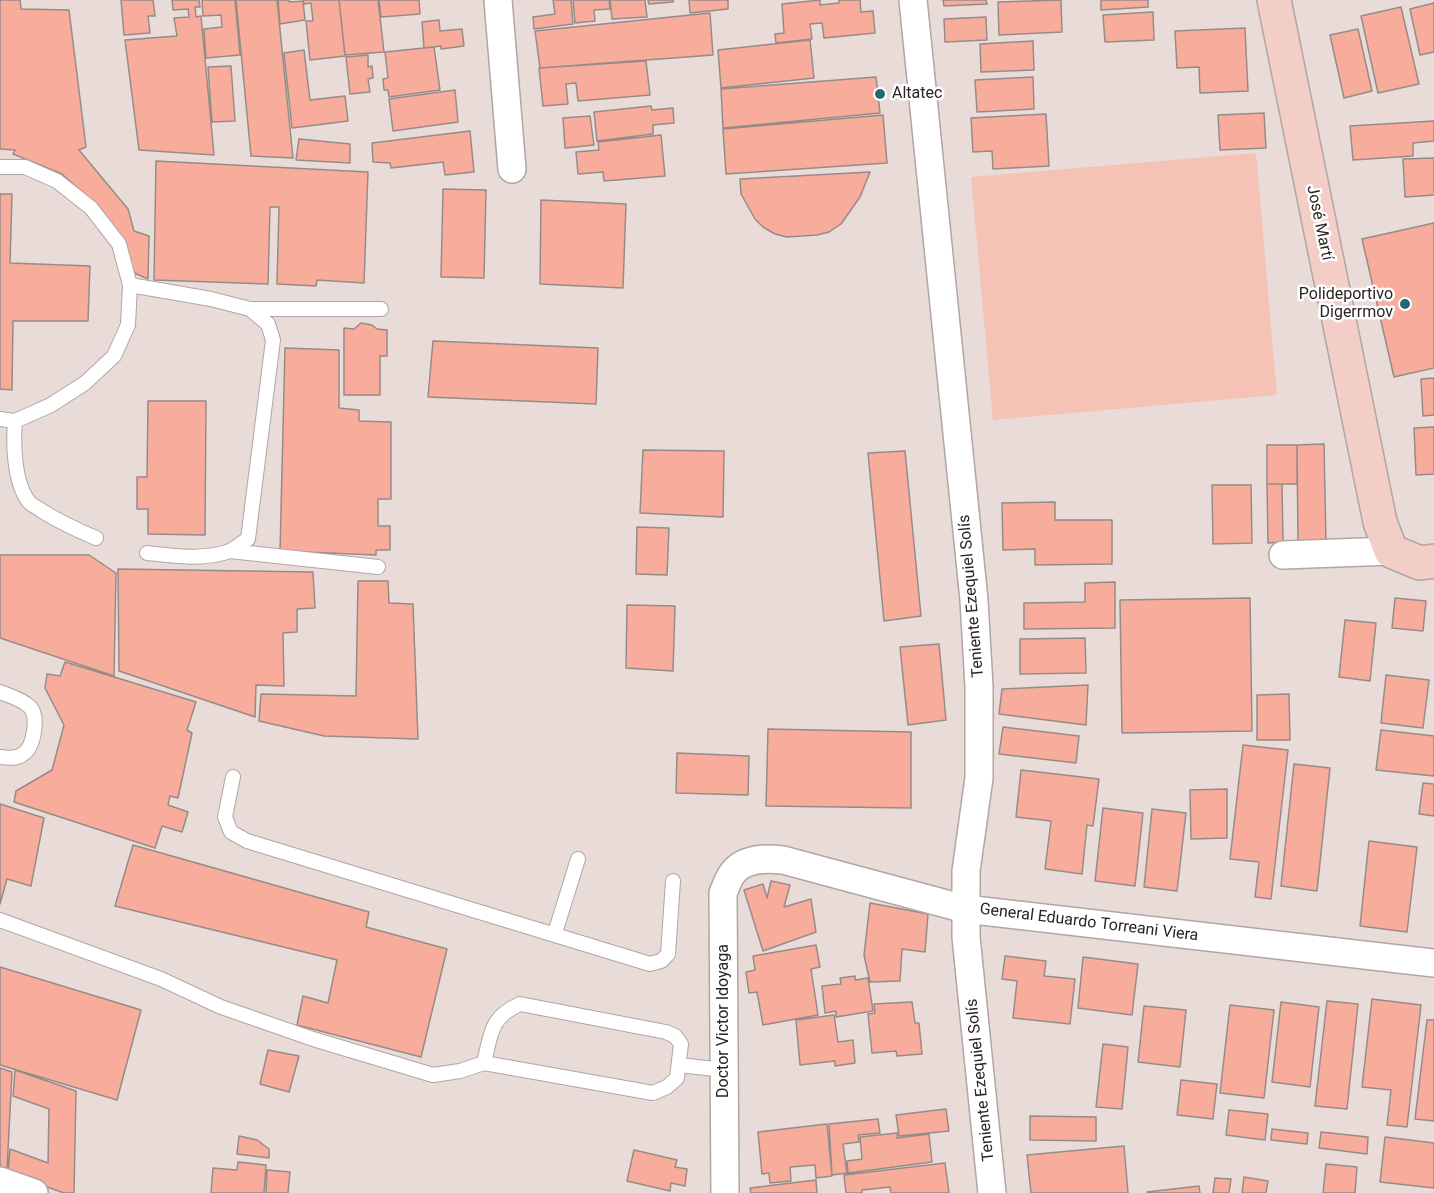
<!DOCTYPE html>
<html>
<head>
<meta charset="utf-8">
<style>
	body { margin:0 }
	canvas { display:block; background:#e8dbd8 }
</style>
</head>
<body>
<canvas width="1434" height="1193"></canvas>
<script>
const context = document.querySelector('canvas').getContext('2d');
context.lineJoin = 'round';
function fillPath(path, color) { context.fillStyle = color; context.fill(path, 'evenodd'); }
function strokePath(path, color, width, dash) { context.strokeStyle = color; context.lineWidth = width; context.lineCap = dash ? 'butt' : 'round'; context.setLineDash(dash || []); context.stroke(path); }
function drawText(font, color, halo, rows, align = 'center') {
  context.font = font + ' Roboto,sans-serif'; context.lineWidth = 5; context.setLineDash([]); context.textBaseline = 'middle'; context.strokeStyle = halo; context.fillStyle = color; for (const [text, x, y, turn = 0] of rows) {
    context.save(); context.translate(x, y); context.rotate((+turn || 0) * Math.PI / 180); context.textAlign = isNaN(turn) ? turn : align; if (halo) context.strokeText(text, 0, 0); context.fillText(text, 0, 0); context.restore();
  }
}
fillPath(new Path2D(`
	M1256 153 1277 395 993 420 971 177Z`), '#f6c2b5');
const building = new Path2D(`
	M0 0H20L21 9 69 10 86 147 79 150 128 209 134 231 149 236 148 279 132 272 84 194 62 174 13 154 15 150 0 149Z
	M121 0H153L155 16H148L150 33 124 35Z
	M172 0H199L200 7H195L196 17 201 16 214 155 139 150 125 40 177 36 174 18 189 17 188 9 173 10Z
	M202 0H235L240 55 206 58 204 29 222 27 221 15 203 16Z
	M236 0H277L293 158 251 156Z
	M278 0H289V2L303 1 305 20 280 24Z
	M303 0H339L345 56 310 60 306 21H313L311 3 304 4Z
	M339 0H378L384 52 345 55Z
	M379 0H419L420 14 381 17Z
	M553 0H571L573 24 534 29 533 17 555 14Z
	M573 0H609L610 9 594 10 595 21 575 23Z
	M610 0H645L647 17 612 19Z
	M648 0H673V2L649 4Z
	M689 0H728V9L690 13Z
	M820 0V5L839 3V0H860L861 12 873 11 875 33 824 38 822 23 810 24 812 39 776 43 775 34 784 33 782 4Z
	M943 0H986L987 4 944 6Z
	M1061 0 1062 32 999 35 998 2Z
	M1101 0H1148V7L1101 10Z
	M1434 3V52L1420 55 1410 9Z
	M1401 7 1419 84 1378 93 1361 16Z
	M1153 12 1154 40 1105 42 1103 15Z
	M710 13 713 55 540 68 535 31Z
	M986 17 987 40 945 42 944 19Z
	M439 20 440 31 462 29 464 46 441 49V46L424 48 422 22Z
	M1245 28 1248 91 1200 93 1199 67 1177 68 1175 31Z
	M1358 29 1372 91 1344 98 1330 35Z
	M810 40 814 78 721 88 718 50Z
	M1033 41 1034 70 981 72 980 44Z
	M434 47 440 90 389 97 388 90H384L383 79 388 78 385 52Z
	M304 50 310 100 345 96 348 121 292 128 284 53Z
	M368 55V67L372 66 373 78 368 79 370 92 350 94 346 57Z
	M646 61 650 95 578 101 576 83 566 84 568 104 543 106 539 68Z
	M231 66 235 121 212 122 208 67Z
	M876 77 880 113 723 128 721 89Z
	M1033 77 1034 109 977 112 975 80Z
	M455 90 458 122 393 131 389 99Z
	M651 106 652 110 673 108 674 123 653 125V134L597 141 594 112Z
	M1264 113 1266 148 1220 150 1218 115Z
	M1046 114 1049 166 993 169 992 151 973 152 971 118Z
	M883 115 887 163 726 174 723 129Z
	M590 116 594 145 565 148 563 118Z
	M1434 121V141L1413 143V156L1353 160 1350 126Z
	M470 131 474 172 445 175 443 162 391 168 390 163 373 162 372 143Z
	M661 135 665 176 604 181 603 172 578 174 576 152 599 150 598 142Z
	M299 139 350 144V163L296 160Z
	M1434 158V195L1405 197 1403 159Z
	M156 161 368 172 364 283 317 280 316 286 277 284 279 207H270L268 284 154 280Z
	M870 172 860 197 841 224 829 232 817 235 787 237 775 234 763 227 755 219 741 194 740 179Z
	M443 189 486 190 484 278 441 277Z
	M0 194H12L10 263 90 266 88 321H13L12 390 0 389Z
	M541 200 626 204 623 288 540 284Z
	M1434 223V368L1394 377 1362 239Z
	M361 323 372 325 377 329 387 330V356H380V395H344V328L354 329Z
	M433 341 598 348 596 404 428 397Z
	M285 348 339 350V408L359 410V421L391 422V499H378V526H390V550H376V555L280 551Z
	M1434 378V415L1423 416 1421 379Z
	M148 401H206L205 535 148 534V509H137V477H147Z
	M1434 427V474L1416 475 1414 428Z
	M1324 444 1326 543H1298L1297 445Z
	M1267 445H1297V484H1267Z
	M643 450 724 451 723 517 640 513Z
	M905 451 921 616 884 621 868 453Z
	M1267 484H1282L1283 542 1268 543Z
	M1212 485H1251L1252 543 1213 544Z
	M1055 502V520H1112V564L1035 565V549L1003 550 1002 503Z
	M637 527 669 528 667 575 636 574Z
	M0 555H89L116 573 114 676 0 638Z
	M118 569 313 572 315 608 297 609V632L283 633 284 686 256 685 255 717 119 671Z
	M358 581H388L389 603 413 604 418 739 324 736 259 721 261 694 356 696Z
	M1115 582V628L1024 629V603L1085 602V583Z
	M1250 598 1252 731 1122 733 1120 600Z
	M1395 598 1426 601 1423 631 1392 628Z
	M627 605 675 606 673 671 626 668Z
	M1345 620 1376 623 1370 681 1339 677Z
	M1085 638 1086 673 1020 674V639Z
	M939 644 946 720 908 725 900 647Z
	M65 662 196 702 187 730 192 733 178 798 170 796 168 805 188 812 182 832 162 826 155 848 14 802 16 791 52 770 64 725 45 688 47 674 60 676Z
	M1386 675 1429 680 1423 728 1381 723Z
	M1088 685 1086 725 999 714 1002 689Z
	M1289 694 1290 740H1257V695Z
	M1003 727 1079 736 1076 763 999 754Z
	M768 729 911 732V808L766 806Z
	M1381 730 1434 736V776L1376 770Z
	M1243 745 1288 750 1271 899 1255 897 1259 862 1230 859Z
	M677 753 749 756 748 795 676 793Z
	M1294 764 1330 768 1317 891 1281 886Z
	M1021 770 1099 779 1093 826 1087 825 1082 874 1045 869 1051 821 1016 817Z
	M1423 783 1434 784V816L1419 814Z
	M1227 789V838L1191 839 1190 790Z
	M0 804 44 818 31 886 7 879 0 904Z
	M1103 808 1143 813 1135 886 1095 881Z
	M1152 809 1186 813 1177 891 1144 887Z
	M1369 841 1417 847 1407 932 1360 926Z
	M133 845 369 912 366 927 447 949 421 1057 297 1025 303 996 328 1003 337 960 115 906Z
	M771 881 790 885 784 907 811 899 816 932 763 951 744 890 763 884 767 898Z
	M870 903 928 914 925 952 902 949 900 981 870 982 864 955Z
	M816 945 820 967 811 969 818 1015 763 1025 757 992 749 993 746 972 755 970 753 956Z
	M1005 956 1046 961 1044 976 1075 979 1070 1024 1013 1018 1017 981 1002 979Z
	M1083 957 1138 964 1132 1015 1078 1008Z
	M0 967 141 1010 117 1100 0 1065Z
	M855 976V980L868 978 873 1011 836 1017V1011L825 1013 822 986 841 984 840 978Z
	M1372 999 1421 1005 1407 1127 1387 1125 1391 1090 1362 1087Z
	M1327 1001 1358 1004 1347 1109 1315 1106Z
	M912 1002 915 1023H919L922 1054 897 1056 896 1051 872 1053 868 1014 875 1013 874 1004Z
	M1281 1002 1319 1007 1310 1087 1272 1082Z
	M1230 1005 1274 1010 1264 1098 1220 1093Z
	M1144 1006 1186 1010 1180 1067 1138 1062Z
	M834 1015 838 1042 853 1040 855 1063 835 1066V1061L800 1065 796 1020Z
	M1427 1020H1434V1121L1415 1119Z
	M1103 1044 1128 1047 1122 1109 1096 1107Z
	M268 1050 299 1056 289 1092 260 1084Z
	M0 1068 12 1072 7 1170 0 1168Z
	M15 1070 76 1091 74 1193H64L8 1173 10 1149 48 1163 49 1109 13 1096Z
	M1181 1080 1217 1084 1213 1119 1177 1115Z
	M946 1109 949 1131 899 1136 896 1115Z
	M1229 1110 1268 1114 1265 1140 1226 1135Z
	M1030 1116 1096 1117V1141L1030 1140Z
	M878 1119 880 1133 858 1135 859 1142 843 1144 847 1173 832 1175 829 1124Z
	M827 1124 832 1176 816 1178 815 1165 790 1167 791 1181 770 1183 769 1173 762 1174 758 1132Z
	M1272 1129 1308 1133 1307 1144 1271 1140Z
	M1321 1132 1368 1137 1367 1154 1319 1148Z
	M897 1133V1138L929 1134 932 1162 848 1173 847 1161 862 1159 860 1137Z
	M239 1136 257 1140 269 1149V1158L237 1154Z
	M1385 1137 1434 1143V1188L1380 1182Z
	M1124 1146 1128 1193H1031L1027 1155Z
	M634 1150 677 1160 675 1167 687 1169 685 1186 671 1183 670 1191 627 1181Z
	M238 1162 266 1165 264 1193H211L213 1168 237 1170Z
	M945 1163 949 1193H891L890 1187 862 1190V1193H846L844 1175Z
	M1326 1164 1357 1167 1355 1193H1323Z
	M267 1170 290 1172 288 1193H266Z
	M1244 1177 1268 1181 1266 1193H1242Z
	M1215 1178 1231 1179 1229 1193H1213Z
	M816 1180 817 1193H751L750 1188Z
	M1199 1186 1200 1193H1147V1192Z`);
fillPath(building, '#f8ac9b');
strokePath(building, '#978b88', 1.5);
const lane = new Path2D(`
	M0 167H25L57 181 91 208 119 244 130 285 128 325 114 356 85 383 51 405 15 421 0 419
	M130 285 211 299 250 309 268 324 273 340 248 539C241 543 235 549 227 552 202 560 174 556 147 553
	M250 309H381
	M15 421C13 444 14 485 30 503 33 506 39 508 42 511 60 522 77 530 96 538
	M230 551 378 567
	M0 692C10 696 22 699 30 707 39 716 34 748 23 754 17 759 8 758 0 757
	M233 777 225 817 231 832 247 841 650 964 661 961 668 954 673 881
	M0 920 161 979 221 1007 313 1039 433 1075 460 1071 484 1063 653 1093 667 1087 677 1078 681 1044 675 1036 666 1032 520 1004C490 1017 491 1034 484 1063
	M555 933 578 859
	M679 1065 724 1070`);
const street = new Path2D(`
	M498 0 512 169
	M913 0 974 600 979 687V778L966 871V937L992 1193
	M1283 555 1391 551
	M0 1181 34 1193
	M725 1193 723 893C726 887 728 879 732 874 743 858 765 858 783 860L965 909 1434 963`);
const secondary = new Path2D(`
	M1274 0 1380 522 1391 551 1420 563 1434 561`);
strokePath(lane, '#b2a5a2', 16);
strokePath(street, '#b2a5a2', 30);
strokePath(secondary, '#b2a5a2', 36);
strokePath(lane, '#fff', 14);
strokePath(street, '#fff', 27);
strokePath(secondary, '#f2cec7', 33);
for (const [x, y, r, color] of [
	[880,94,6,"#206876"],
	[1405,304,6,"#206876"]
]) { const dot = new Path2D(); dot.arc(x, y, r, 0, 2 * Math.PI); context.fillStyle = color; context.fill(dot); strokePath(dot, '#fff', 2); }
drawText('16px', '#292423', '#fff', [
	["Altatec",892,94],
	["Polideportivo",1393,295,"right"],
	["Digerrmov",1393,313,"right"]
], 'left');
drawText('16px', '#292423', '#fff', [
	["José Martí",1319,223,78],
	["Teniente Ezequiel Solís",972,596,-95],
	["General Eduardo Torreani Viera",1089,923,7],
	["Doctor Victor Idoyaga",724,1021,-90],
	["Teniente Ezequiel Solís",981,1080,-96]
]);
</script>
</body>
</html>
